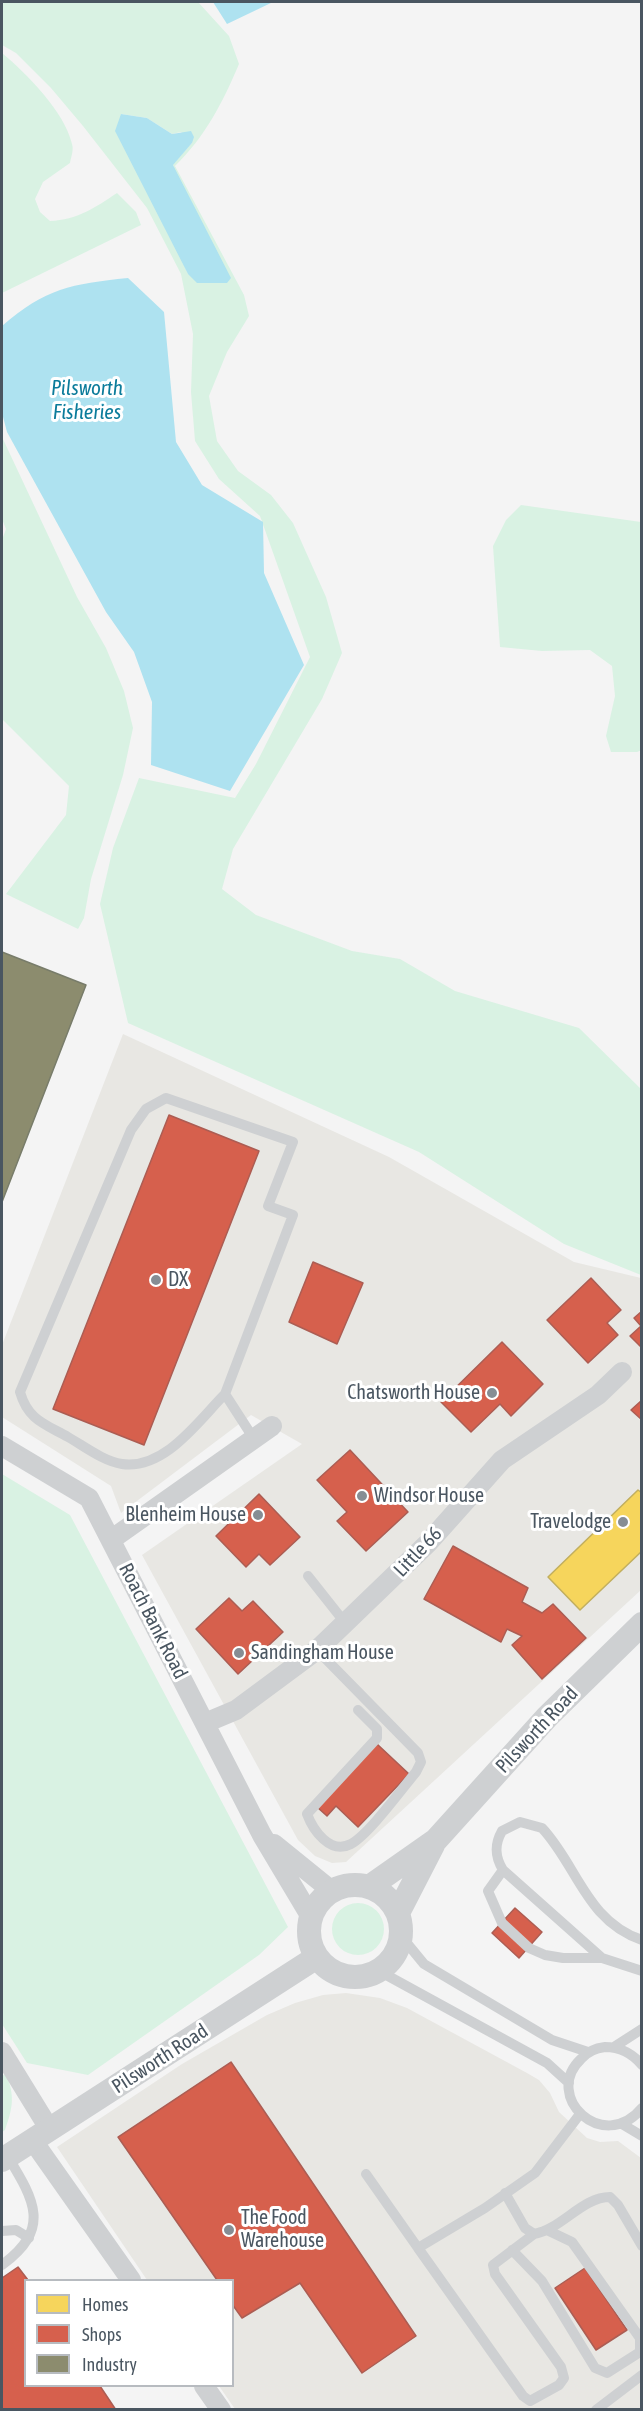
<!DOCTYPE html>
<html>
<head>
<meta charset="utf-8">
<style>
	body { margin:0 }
	#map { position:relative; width:643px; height:2411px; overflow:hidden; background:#f4f4f4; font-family:"Asap Condensed",sans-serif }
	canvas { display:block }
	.frame { position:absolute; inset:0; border:3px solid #4a5661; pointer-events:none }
	.legend { position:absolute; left:24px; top:2279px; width:210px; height:108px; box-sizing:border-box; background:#fff; border:2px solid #b7bbc0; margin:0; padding:8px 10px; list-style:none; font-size:18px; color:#4a5661 }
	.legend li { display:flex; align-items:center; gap:12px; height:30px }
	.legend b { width:30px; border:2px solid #b7bbc0 }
</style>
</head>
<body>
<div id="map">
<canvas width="643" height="2411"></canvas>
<div class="frame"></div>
<ul class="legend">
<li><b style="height:16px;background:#f6d55c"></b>Homes</li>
<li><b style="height:16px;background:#d6604d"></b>Shops</li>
<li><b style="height:16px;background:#8c8c6e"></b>Industry</li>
</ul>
</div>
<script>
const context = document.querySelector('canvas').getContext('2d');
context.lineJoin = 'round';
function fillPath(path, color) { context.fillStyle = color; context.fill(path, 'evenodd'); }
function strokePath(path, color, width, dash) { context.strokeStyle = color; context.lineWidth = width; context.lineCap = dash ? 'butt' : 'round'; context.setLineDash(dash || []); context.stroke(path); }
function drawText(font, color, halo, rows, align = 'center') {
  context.font = font + ' "Asap Condensed",sans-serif'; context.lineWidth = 6; context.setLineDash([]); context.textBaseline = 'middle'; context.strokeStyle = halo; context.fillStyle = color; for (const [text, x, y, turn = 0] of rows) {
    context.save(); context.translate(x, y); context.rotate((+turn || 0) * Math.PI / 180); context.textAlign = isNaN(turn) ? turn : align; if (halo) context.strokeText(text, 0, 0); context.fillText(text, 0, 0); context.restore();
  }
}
fillPath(new Path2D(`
	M123 1034 389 1157 574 1262 641 1278V1590L346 1862 332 1863 315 1856 298 1840 142 1555 302 1444 251 1415 121 1513 111 1486 2 1417V1345Z
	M346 1993 380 1998 407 2008 527 2073 539 2080 550 2093 559 2112 587 2138 600 2142 618 2141 641 2158V2409H235L219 2386H232V2280H147L57 2147 182 2064 267 2015 295 2003 323 1995Z`), '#e8e7e3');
fillPath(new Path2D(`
	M2 2H198L229 36 239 64C223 102 205 137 175 166L244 295 249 316 227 352 209 396 217 441 238 471 271 495 293 523 326 597 342 653 322 699 233 849 222 889 256 915 352 951 400 959 455 991 579 1028 641 1089V1275L564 1244 419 1152 128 1023 100 904 113 848 139 778 235 798 256 764 310 657 260 516 219 479 195 441 191 392 193 334 181 274 147 208 83 126 51 88 16 53 2 45ZM121 114 147 118 172 134 181 132 192 143 173 164 188 274Z
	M2 53C26 73 65 112 72 144 74 150 71 157 70 163L43 182 35 199 40 212 50 221C77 220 96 207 117 193L136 212 141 225 2 293Z
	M2 437 77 597 106 648 124 691 133 728 123 775 91 879 84 918 78 929 6 894 66 815 69 786 2 719V540L6 529 2 519Z
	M521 505 641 522 642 750 637 752H611L606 736 615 696 612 666 590 650 542 651 500 647 493 546 506 520Z
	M2 1474 70 1515 288 1927 259 1955 88 2075 27 2063 2 2024Z
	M332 1929a26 26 0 1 1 52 0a26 26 0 1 1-52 0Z
	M6 2074C15 2096 13 2107 5 2130L2 2132V2076Z`), '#d9f2e3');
fillPath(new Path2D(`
	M213 2H273L227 24Z
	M121 114 147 118 172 134 191 131 194 137 192 143 173 165 231 278 227 283H197L188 274 115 131Z
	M128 278 164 312 176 442 202 485 263 522 264 573 304 665 230 791 151 765 152 702 134 652 106 612 7 432 2 413V326C46 288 71 284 128 278Z`), '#aee2f0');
const homes = new Path2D(`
	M638 1490 642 1493V1551L580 1610 548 1577Z`);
fillPath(homes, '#f6d55c');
strokePath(homes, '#c2af5e', 1.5);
const shops = new Path2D(`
	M169 1115 259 1151 144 1445 53 1409Z
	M313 1262 363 1283 337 1344 289 1322Z
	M591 1278 621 1310 607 1323 618 1335 588 1363 547 1320Z
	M642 1311V1348L630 1336 641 1326 634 1318Z
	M502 1342 543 1384 511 1416 500 1404 471 1432 441 1402Z
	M642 1400V1420L631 1410Z
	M350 1450 408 1512 366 1551 337 1521 347 1512 317 1480Z
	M259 1494 300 1537 270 1565 259 1554 246 1567 216 1536Z
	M453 1546 528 1588 522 1602 542 1613 553 1604 586 1638 542 1679 512 1645 522 1636 507 1629 501 1642 424 1599Z
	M229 1598 242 1611 253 1601 283 1632 238 1674 196 1629Z
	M377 1744 409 1774 358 1827 336 1806 327 1816 317 1807Z
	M515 1908 542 1932 519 1958 492 1933Z
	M231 2062 416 2336 362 2373 300 2283 242 2318 232 2304V2280H217L118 2137Z
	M18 2267 28 2280H26V2386H100L116 2410H2V2278Z
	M585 2268 627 2330 596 2350 555 2288Z`);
fillPath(shops, '#d6604d');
strokePath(shops, '#ac5d53', 1.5);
const industry = new Path2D(`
	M2 952 86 985 2 1202Z`);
fillPath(industry, '#8c8c6e');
strokePath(industry, '#787c6a', 1.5);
strokePath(new Path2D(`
	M225 1394C199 1420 165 1470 122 1464 103 1461 84 1446 68 1437 45 1424 28 1420 20 1392L131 1130 146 1109 166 1098 293 1142 268 1206 293 1215 225 1394 254 1439
	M308 1576 346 1624
	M317 1650 418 1753 421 1762 416 1772C401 1790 369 1834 351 1844 330 1855 313 1830 307 1814L377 1738V1729L358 1710
	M503 1870 488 1891 502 1923 529 1948 545 1955 563 1958H602
	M401 1936 424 1964 552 2040 588 2052
	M642 1940C586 1921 577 1865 542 1828L520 1822 502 1831C494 1845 495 1857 503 1870L602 1958 642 1971
	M379 1971 547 2063 569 2083
	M614 2047 642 2029
	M642 2065C632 2053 621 2047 605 2047 596 2048 587 2052 581 2059 542 2096 603 2155 642 2108
	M622 2124 642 2136
	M366 2174 418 2248 485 2208 535 2173 580 2114
	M505 2193 525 2228 534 2234C562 2229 582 2197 610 2197L618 2205 642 2246
	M2 2231 16 2230 29 2238
	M418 2248 523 2396 530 2401 559 2385 564 2378 561 2367 495 2274 493 2265 534 2234
	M512 2250 542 2281 595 2368 607 2373 640 2352V2338L572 2242 549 2231
	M2 2265C51 2229 35 2201 8 2157
	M596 2410 642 2375`), '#ced0d2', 10);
strokePath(new Path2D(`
	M2 1446 89 1498 262 1835 311 1917
	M112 1539 272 1426
	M205 1723 236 1710 317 1650 428 1543 502 1460 598 1395 622 1372
	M274 1844 332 1891
	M2 2052 50 2130
	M33 2141 131 2280
	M204 2386 221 2410`), '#ced0d2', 20);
strokePath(new Path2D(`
	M309 1931a46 46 0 1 1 92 0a46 46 0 1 1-92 0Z
	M369 1887 436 1840 547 1717 642 1624
	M398 1913 433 1845
	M2 2160 317 1957`), '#ced0d2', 24);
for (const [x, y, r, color] of [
	[156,1280,6,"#868d94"],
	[492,1393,6,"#868d94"],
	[362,1496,6,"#868d94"],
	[258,1515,6,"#868d94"],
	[623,1522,6,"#868d94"],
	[239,1653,6,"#868d94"],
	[229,2230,6,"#868d94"]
]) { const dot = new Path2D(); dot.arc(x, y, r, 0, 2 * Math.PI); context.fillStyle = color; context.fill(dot); strokePath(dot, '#fff', 2); }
drawText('20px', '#4a5661', '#fff', [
	["DX",168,1280],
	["Chatsworth House",480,1393,"right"],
	["Windsor House",374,1496],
	["Blenheim House",246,1515,"right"],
	["Travelodge",611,1522,"right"],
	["Sandingham House",251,1653],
	["The Food",241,2218],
	["Warehouse",241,2241]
], 'left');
drawText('20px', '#4a5661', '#fff', [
	["Little 66",418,1552,-47],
	["Roach Bank Road",153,1621,63],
	["Pilsworth Road",537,1730,-47],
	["Pilsworth Road",160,2059,-33]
]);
drawText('italic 21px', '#0c7c9b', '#fff', [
	["Pilsworth",87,388],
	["Fisheries",87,412]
]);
</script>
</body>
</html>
